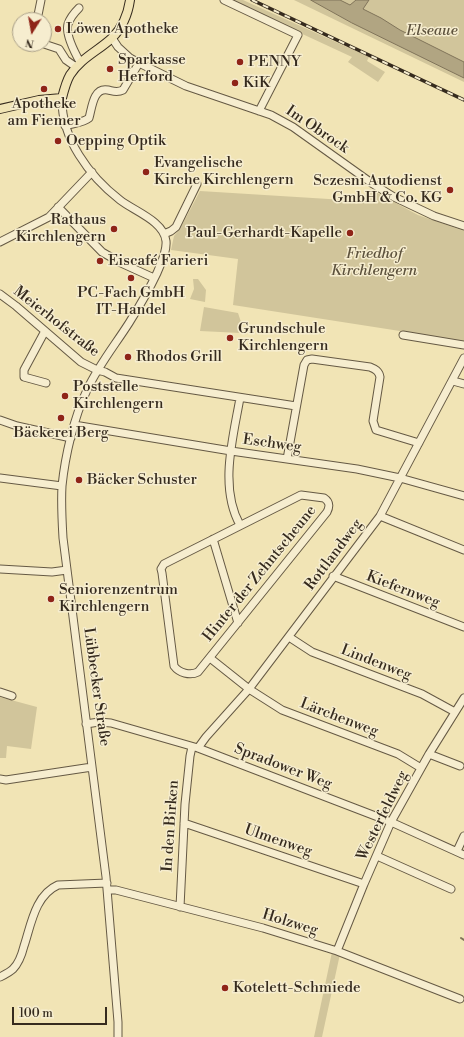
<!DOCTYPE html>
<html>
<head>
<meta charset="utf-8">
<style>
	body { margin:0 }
	#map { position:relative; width:464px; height:1037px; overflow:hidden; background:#f1e4b5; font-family:"Libre Bodoni",serif }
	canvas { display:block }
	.north { position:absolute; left:12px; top:12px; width:40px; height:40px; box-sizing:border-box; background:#f6edcf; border:1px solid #a99f88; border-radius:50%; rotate:191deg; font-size:11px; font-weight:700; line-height:16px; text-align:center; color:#362b1e }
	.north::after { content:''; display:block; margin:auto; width:14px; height:18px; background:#8f2418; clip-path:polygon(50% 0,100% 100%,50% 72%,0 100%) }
	.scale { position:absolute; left:12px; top:1007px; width:95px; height:18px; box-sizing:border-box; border:2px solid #362b1e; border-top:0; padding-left:5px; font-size:12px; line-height:14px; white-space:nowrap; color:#362b1e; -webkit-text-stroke:3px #f6edcf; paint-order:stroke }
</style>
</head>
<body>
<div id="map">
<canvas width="464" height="1037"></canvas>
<div class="north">N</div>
<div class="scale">100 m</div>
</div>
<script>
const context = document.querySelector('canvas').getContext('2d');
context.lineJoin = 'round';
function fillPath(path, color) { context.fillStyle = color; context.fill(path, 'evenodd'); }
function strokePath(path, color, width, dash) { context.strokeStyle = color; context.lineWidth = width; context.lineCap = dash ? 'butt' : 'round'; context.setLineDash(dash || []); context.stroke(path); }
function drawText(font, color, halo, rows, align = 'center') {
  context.font = font + ' "Libre Bodoni",serif'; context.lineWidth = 3; context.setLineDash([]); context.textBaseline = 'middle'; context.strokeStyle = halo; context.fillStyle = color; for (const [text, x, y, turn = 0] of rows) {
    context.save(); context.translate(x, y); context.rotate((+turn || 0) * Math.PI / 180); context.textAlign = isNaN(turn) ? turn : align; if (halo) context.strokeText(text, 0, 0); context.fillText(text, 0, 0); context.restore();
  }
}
fillPath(new Path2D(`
	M229 0H243L369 57 367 61 385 72 378 82 348 62 352 57Z
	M294 0H464V82Z
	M370 189 418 215 464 231V341L233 305 238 259 171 250 174 236 180 229 200 191 361 201Z
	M193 279H198L206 290 205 302 190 299 194 289Z
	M204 307 238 313 242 325 241 333 200 331Z
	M0 697 37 707 31 749 7 746 6 758H0Z
	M332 952 340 954 322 1037H314Z`), '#d1c59b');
const water = new Path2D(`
	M311 0H340L350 5 356 0H369L363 9 381 18 400 30 464 62V78L352 23Z`);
fillPath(water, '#b1a582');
strokePath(water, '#80745a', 1);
strokePath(new Path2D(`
	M461 938 464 940`), '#80745a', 2);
const minor = new Path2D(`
	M224 0 298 35 259 111
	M79 8C75 12 70 18 68 24 65 34 75 53 80 62
	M37 20 41 0
	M112 38 118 47 130 58 139 63 186 86 271 115 293 127 373 184 394 197 434 216 464 226
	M44 44 59 49 66 60 76 67
	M62 98C61 138 89 176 120 200 134 211 164 221 166 241 167 252 161 263 157 273 149 290 139 307 129 323 115 345 98 366 87 390 74 417 65 456 62 486 61 503 62 521 63 538L106 877 118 1022V1037
	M65 126C73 123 83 123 89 118 92 108 93 87 108 90 113 91 117 93 123 90L139 63
	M58 207 102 252 121 263 154 278
	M164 234 171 231 176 227 197 184
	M0 242 49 217 92 172
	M0 294 16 306 81 362 97 370 105 372 116 378 296 406
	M45 331 24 370V377L46 383
	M403 335 464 345
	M453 381 464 384
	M240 398C233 438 219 487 240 525
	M0 420 17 426 71 438
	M74 425 231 451 357 469 400 478 464 496
	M287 459 304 365 307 360 312 359 370 367C375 369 379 371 380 377L373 421 376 430 419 443
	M0 478 62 486
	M301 495 324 498C330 502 330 506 327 512L198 672C190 676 179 673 174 666L162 573 161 569 164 564Z
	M380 516 464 550
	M213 539 238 623
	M0 569 52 572 67 570
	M333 576 464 627
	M289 637 312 652 422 694 455 712
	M210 658 249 689 282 710 398 754 421 768
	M0 692 12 696
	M86 724 99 722 111 723 198 748 391 822 464 855
	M198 748 206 737 249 689 380 516 464 358
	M429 754 460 766
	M0 779 6 780 92 767
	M184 823 364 884
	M457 851 464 836
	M377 856 451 889
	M108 890H116L263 928 337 951 460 999
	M180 907 185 804 190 756 192 747
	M337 951 364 884 391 822 429 754 464 698
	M0 977C4 975 10 972 13 969 19 963 22 954 24 946 31 925 35 895 58 885L107 883`);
const major = new Path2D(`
	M0 109 39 100 62 98C64 90 66 82 70 75 81 58 98 51 112 38 122 28 128 14 130 0`);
strokePath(minor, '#655944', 9);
strokePath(major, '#362b1e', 10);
strokePath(minor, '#f6edcf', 7);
strokePath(major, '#f1e4b5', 8);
const rail = new Path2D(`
	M252 0 464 100`);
strokePath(rail, '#362b1e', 3.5);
strokePath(rail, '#f6edcf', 2, [6]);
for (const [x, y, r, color] of [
	[58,29,4,"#8f2418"],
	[240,62,4,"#8f2418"],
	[110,69,4,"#8f2418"],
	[235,83,4,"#8f2418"],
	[44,89,4,"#8f2418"],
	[58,141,4,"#8f2418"],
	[146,172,4,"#8f2418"],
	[450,190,4,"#8f2418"],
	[114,229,4,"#8f2418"],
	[350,233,4,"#8f2418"],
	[100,261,4,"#8f2418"],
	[131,278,4,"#8f2418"],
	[230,338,4,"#8f2418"],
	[128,357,4,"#8f2418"],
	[65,396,4,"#8f2418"],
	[61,418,4,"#8f2418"],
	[79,480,4,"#8f2418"],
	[51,599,4,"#8f2418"],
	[225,988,4,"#8f2418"]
]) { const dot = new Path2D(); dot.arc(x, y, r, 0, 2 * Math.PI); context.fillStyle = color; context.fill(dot); strokePath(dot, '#f6edcf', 1.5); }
drawText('15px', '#362b1e', '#f6edcf', [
	["Löwen Apotheke",66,29],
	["Sparkasse",118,60],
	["Herford",118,77],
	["PENNY",248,62],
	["KiK",243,83],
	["Apotheke",44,104,"center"],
	["am Fiemer",44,121,"center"],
	["Oepping Optik",66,141],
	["Evangelische",154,163],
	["Kirche Kirchlengern",154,180],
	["Sczesni Autodienst",442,181,"right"],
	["GmbH & Co. KG",442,198,"right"],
	["Rathaus",106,220,"right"],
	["Kirchlengern",106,237,"right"],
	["Paul-Gerhardt-Kapelle",342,233,"right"],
	["Eiscafé Farieri",108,261],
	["PC-Fach GmbH",131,293,"center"],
	["IT-Handel",131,310,"center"],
	["Grundschule",238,329],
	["Kirchlengern",238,346],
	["Rhodos Grill",136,357],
	["Poststelle",73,387],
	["Kirchlengern",73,404],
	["Bäckerei Berg",61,433,"center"],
	["Bäcker Schuster",87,480],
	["Seniorenzentrum",59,590],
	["Kirchlengern",59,607],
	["Kotelett-Schmiede",233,988]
], 'left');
drawText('italic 15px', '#5d523d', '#f6edcf', [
	["Elseaue",432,31],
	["Friedhof",374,254],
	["Kirchlengern",374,271]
]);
drawText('15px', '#362b1e', '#f6edcf', [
	["Im Obrock",317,130,34],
	["Meierhofstraße",56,322,38],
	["Eschweg",272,444,8],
	["Rottlandweg",334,555,-53],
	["Hinter der Zehntscheune",260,574,-51],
	["Kiefernweg",403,590,21],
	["Lindenweg",376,663,21],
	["Lübbecker Straße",96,687,82],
	["Lärchenweg",339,718,21],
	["Spradower Weg",283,767,21],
	["Westerfeldweg",383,816,-64],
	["In den Birken",171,826,-86],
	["Ulmenweg",278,841,19],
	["Holzweg",290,923,17]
]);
</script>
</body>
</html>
